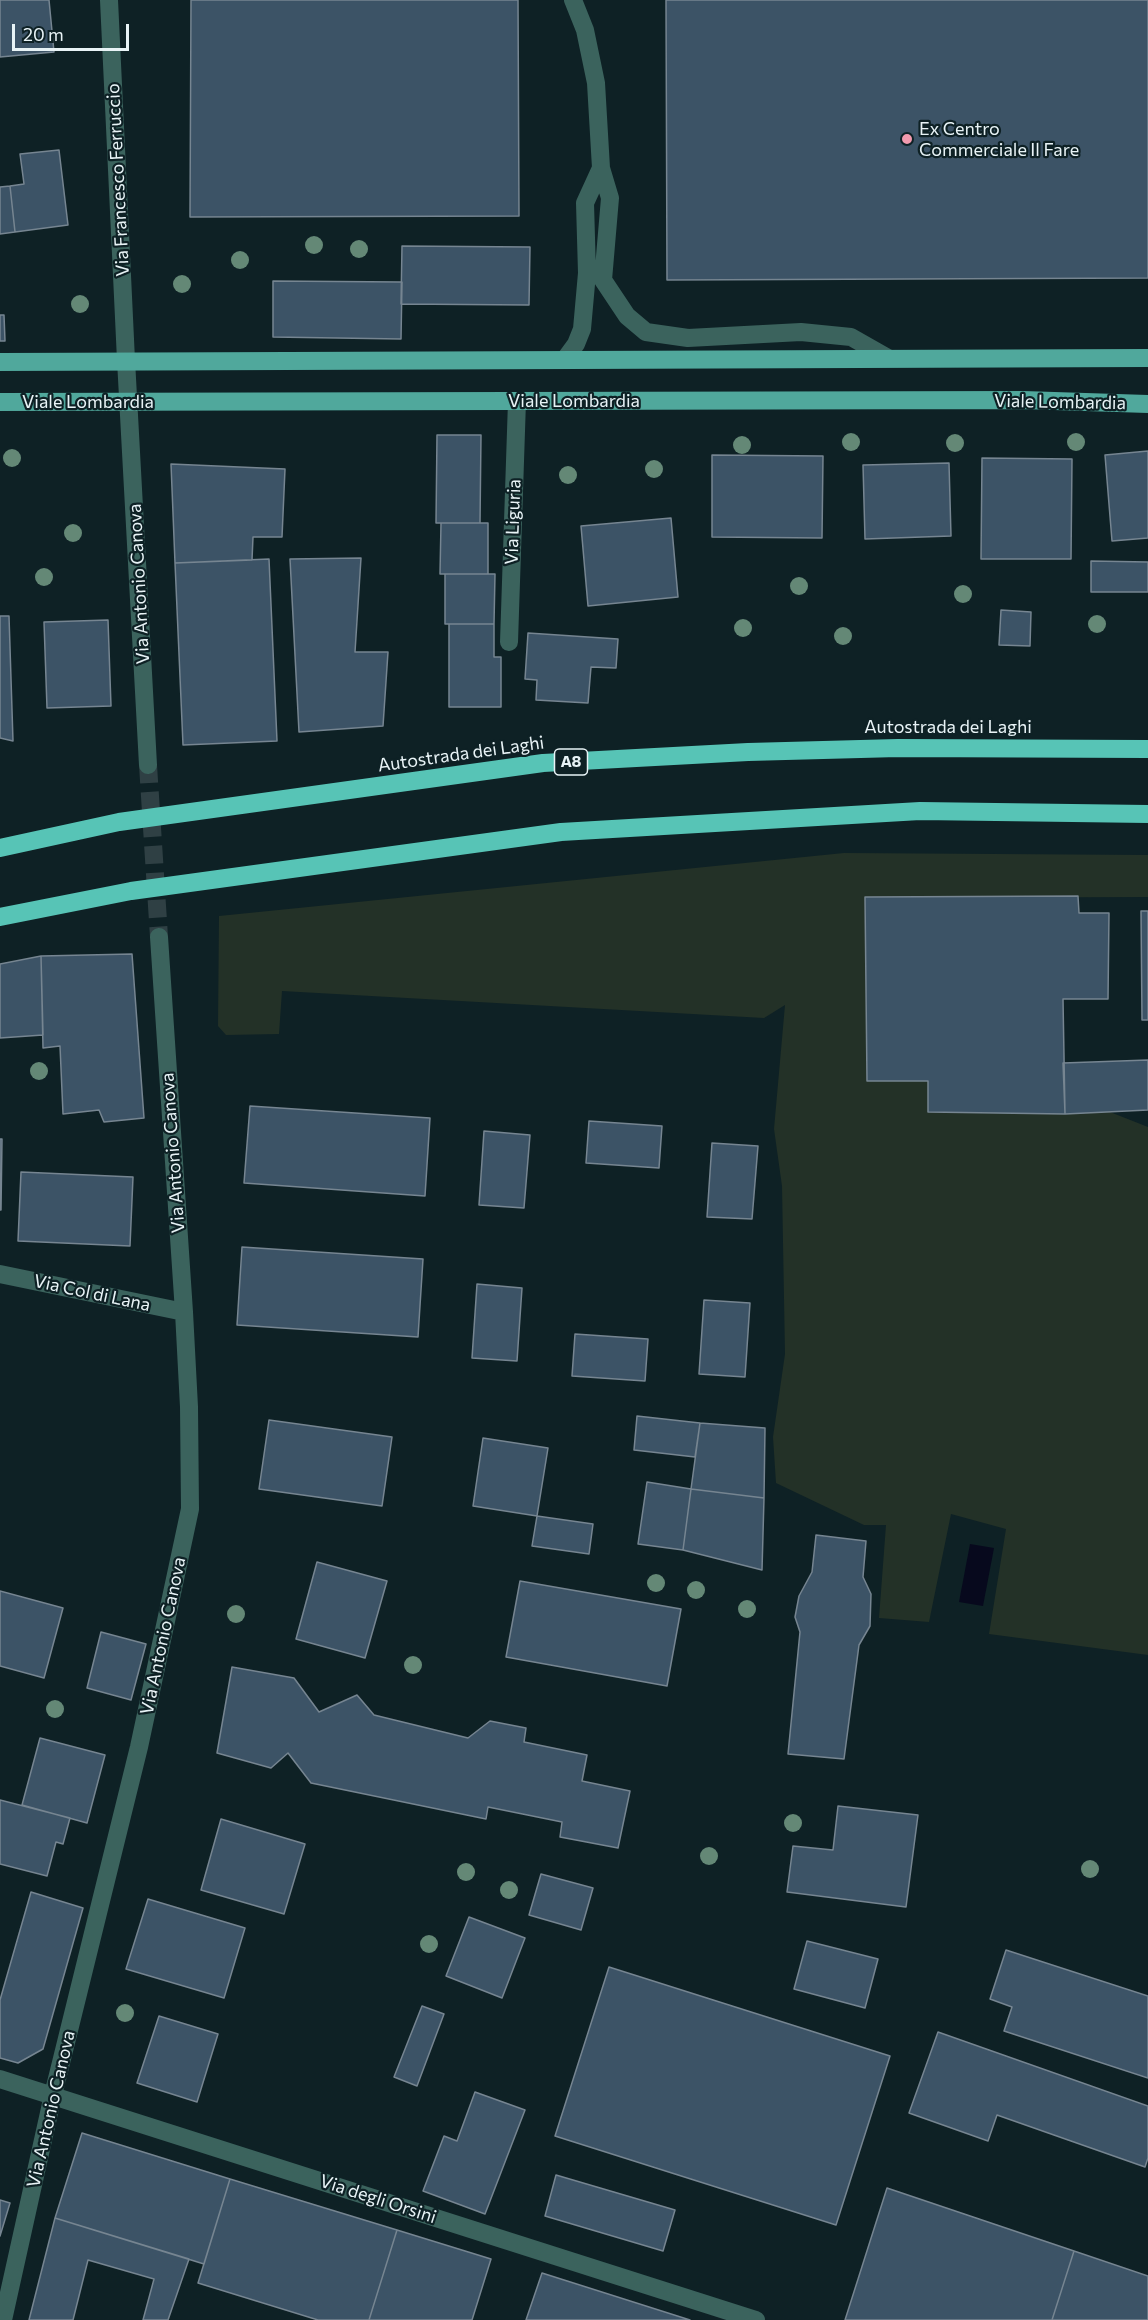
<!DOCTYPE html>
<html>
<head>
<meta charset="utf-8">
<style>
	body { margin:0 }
	#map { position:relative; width:1148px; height:2320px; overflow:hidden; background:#0e2125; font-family:Commissioner,sans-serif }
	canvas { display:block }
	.scale { position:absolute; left:12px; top:24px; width:117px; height:27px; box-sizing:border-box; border:3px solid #e8f3f6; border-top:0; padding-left:8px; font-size:18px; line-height:21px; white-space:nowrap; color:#e8f3f6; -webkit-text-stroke:4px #0e2125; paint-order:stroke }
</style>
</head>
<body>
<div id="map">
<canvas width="1148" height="2320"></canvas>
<div class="scale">20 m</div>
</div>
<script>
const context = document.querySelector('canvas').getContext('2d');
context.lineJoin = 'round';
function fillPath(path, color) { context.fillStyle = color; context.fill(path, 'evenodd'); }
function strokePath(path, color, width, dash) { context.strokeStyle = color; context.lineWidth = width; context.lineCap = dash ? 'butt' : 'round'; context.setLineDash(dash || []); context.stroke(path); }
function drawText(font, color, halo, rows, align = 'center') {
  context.font = font + ' Commissioner,sans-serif'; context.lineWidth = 4.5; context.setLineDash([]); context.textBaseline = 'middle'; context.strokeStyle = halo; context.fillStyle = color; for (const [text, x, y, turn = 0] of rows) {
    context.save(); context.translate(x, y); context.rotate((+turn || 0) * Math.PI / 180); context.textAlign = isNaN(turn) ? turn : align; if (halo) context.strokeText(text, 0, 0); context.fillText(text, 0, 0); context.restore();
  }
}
fillPath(new Path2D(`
	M844 853 1148 855V897L865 898 867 1081H928L929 1112H1110L1148 1127V1655L989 1634 1006 1529 951 1514 929 1622 879 1618 886 1525H864L776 1483 773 1437 785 1354 782 1186 774 1129 785 1005 764 1018 282 991 279 1034 226 1035 218 1026 219 916Z`), '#233127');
fillPath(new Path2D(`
	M970 1544 994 1548 983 1606 959 1602Z`), '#07091d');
const building = new Path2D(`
	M0 0H49L54 52 0 57Z
	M191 0H518L519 216 190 217Z
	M666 0H1148V278L667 280Z
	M59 150 68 225 15 232 10 186 24 184 20 154Z
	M10 186 15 232 0 234V187Z
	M402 246 530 247 529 305 401 304Z
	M273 281 402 282 401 339 273 337Z
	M0 315H4L5 341H0Z
	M437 435H481L480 523H436Z
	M1148 451V538L1112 541 1105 455Z
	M712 455 823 456 822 538 712 537Z
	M982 458 1072 459 1071 559H981Z
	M949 463 951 536 865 539 863 465Z
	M171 464 285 469 282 537H253L252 560 175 563Z
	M671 518 678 597 588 606 581 526Z
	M441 523H488V574H440Z
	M361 558 355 652H388L383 726 299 732 290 559Z
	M269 559 277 741 183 745 175 563Z
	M1091 561 1148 562V592H1091Z
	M445 574H495L494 624H445Z
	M1001 610 1031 612 1030 646 999 645Z
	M0 616H9L13 741 0 738Z
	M108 620 111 706 47 708 44 622Z
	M449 624H494V657H501V707H449Z
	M528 633 618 639 616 668 591 667 588 703 536 700 537 680 525 679Z
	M1078 896 1079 913H1109L1108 999H1063L1065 1114 928 1112V1081H867L865 897Z
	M1141 911H1148V1020H1142Z
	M132 954 144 1118 104 1122 99 1110 63 1114 60 1046 43 1048 41 956Z
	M41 956 43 1035 0 1038V964Z
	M1148 1060V1110L1065 1114 1063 1063Z
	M250 1106 430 1118 425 1196 244 1183Z
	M589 1121 662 1126 659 1168 586 1163Z
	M484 1131 530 1135 524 1208 479 1205Z
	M0 1139H2L1 1210H0Z
	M712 1143 758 1146 752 1219 707 1217Z
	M21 1172 133 1177 130 1246 18 1241Z
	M242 1247 423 1259 418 1337 237 1325Z
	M477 1284 522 1288 517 1361 472 1358Z
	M704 1300 750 1303 745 1377 699 1374Z
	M575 1334 648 1339 645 1381 572 1376Z
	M637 1416 700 1423 695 1457 634 1450Z
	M269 1420 392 1437 382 1506 259 1489Z
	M700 1423 765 1428 764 1498 691 1489Z
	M483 1438 548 1448 537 1516 473 1506Z
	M647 1482 691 1489 683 1550 638 1544Z
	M691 1489 764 1498 762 1570 683 1550Z
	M537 1516 593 1524 589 1554 532 1546Z
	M816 1535 866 1541 863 1577 871 1594 870 1626 859 1645 844 1759 788 1754 800 1632 795 1617 799 1596 812 1572Z
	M317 1562 387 1581 365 1658 296 1639Z
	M520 1581 681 1609 667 1686 506 1657Z
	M0 1591 63 1608 44 1678 0 1666Z
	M101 1632 146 1644 131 1700 87 1688Z
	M232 1667 294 1678 319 1712 357 1695 374 1715 468 1738 490 1721 526 1728 524 1742 587 1755 582 1781 630 1791 618 1848 560 1837 562 1822 488 1807 486 1819 311 1783 288 1753 271 1768 217 1753Z
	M40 1738 105 1755 87 1823 22 1805Z
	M0 1800 70 1818 63 1844 56 1842 47 1876 0 1864Z
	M838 1806 918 1815 906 1907 787 1892 793 1846 833 1850Z
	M221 1819 305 1844 284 1914 201 1890Z
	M541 1874 593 1888 581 1930 529 1915Z
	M31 1892 83 1908 43 2049 18 2063 0 2058V2000Z
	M148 1899 245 1928 224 1998 126 1969Z
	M469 1917 525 1938 502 1998 446 1976Z
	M807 1941 878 1959 865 2008 794 1989Z
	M1006 1950 1148 1996V2078L1004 2031 1012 2007 990 1999Z
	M609 1967 890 2056 836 2225 555 2136Z
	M422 2006 444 2014 417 2086 394 2077Z
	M159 2016 218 2034 197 2102 137 2083Z
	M938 2032 1148 2106V2158L1145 2167 997 2115 988 2141 909 2113Z
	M475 2092 525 2110 485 2214 423 2191 444 2136 457 2141Z
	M82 2133 230 2179 204 2264 55 2218Z
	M556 2175 675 2210 663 2251 545 2216Z
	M230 2179 397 2230 369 2320H318L198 2283Z
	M887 2188 1074 2251 1052 2320H845Z
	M0 2200 10 2203 0 2236Z
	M55 2218 189 2259 168 2320H143L154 2279 88 2260 73 2320H29Z
	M397 2230 491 2259 472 2320H369Z
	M1074 2251 1148 2276V2320H1052Z
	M542 2273 690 2320H526Z`);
fillPath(building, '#3c5366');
strokePath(building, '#768591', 1.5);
strokePath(new Path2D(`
	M148 765 159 937`), '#2f4044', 18, [18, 9]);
strokePath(new Path2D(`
	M109 0 126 360 148 765
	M573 0 585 30 596 83 601 168 610 198 603 280 627 316 646 332 688 338 801 332 851 337 888 358
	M565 359 576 344 582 329 587 273 585 203 601 168
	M509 642 517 401
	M0 1274 184 1312
	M0 2079 756 2320
	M3 2320 53 2095 139 1747 190 1509 189 1407 184 1312 159 937`), '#3b635d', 18);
strokePath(new Path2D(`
	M0 362 1148 358
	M0 402 1023 400 1148 404`), '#50a89c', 18);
strokePath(new Path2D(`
	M0 848 119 822 543 763 748 752 898 748 1148 749
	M0 917 131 891 561 832 920 811 1148 814`), '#57c4b6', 18);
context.fillStyle = '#648876';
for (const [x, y] of [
	[314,245],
	[359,249],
	[240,260],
	[182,284],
	[80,304],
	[851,442],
	[1076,442],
	[955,443],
	[742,445],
	[12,458],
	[654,469],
	[568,475],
	[73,533],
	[44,577],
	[799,586],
	[963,594],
	[1097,624],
	[743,628],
	[843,636],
	[39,1071],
	[656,1583],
	[696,1590],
	[747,1609],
	[236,1614],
	[413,1665],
	[55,1709],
	[793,1823],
	[709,1856],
	[1090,1869],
	[466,1872],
	[509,1890],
	[429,1944],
	[125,2013]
]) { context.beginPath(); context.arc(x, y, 9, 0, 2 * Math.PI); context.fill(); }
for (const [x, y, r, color] of [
	[907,139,6,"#f29aae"]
]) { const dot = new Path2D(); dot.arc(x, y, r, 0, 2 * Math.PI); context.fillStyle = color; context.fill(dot); strokePath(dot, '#0e2125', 2); }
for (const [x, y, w] of [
	[571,762,33]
]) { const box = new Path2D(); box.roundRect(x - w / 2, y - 13, w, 26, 4.5); context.fillStyle = '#0e2125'; context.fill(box); strokePath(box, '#e8f3f6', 1.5); }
drawText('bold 16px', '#e8f3f6', null, [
	["A8",571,762]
]);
drawText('18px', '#e8f3f6', '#0e2125', [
	["Ex Centro",919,129],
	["Commerciale Il Fare",919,150]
], 'left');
drawText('18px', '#e8f3f6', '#0e2125', [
	["Via Francesco Ferruccio",118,180,-93],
	["Viale Lombardia",574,401],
	["Viale Lombardia",88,402],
	["Viale Lombardia",1060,402,1],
	["Via Liguria",513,522,-88],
	["Via Antonio Canova",139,584,-93],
	["Autostrada dei Laghi",948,727],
	["Autostrada dei Laghi",461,754,-8],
	["Via Antonio Canova",173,1153,-94],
	["Via Col di Lana",92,1293,12],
	["Via Antonio Canova",163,1636,-78],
	["Via Antonio Canova",51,2109,-77],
	["Via degli Orsini",378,2199,18]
]);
</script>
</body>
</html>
